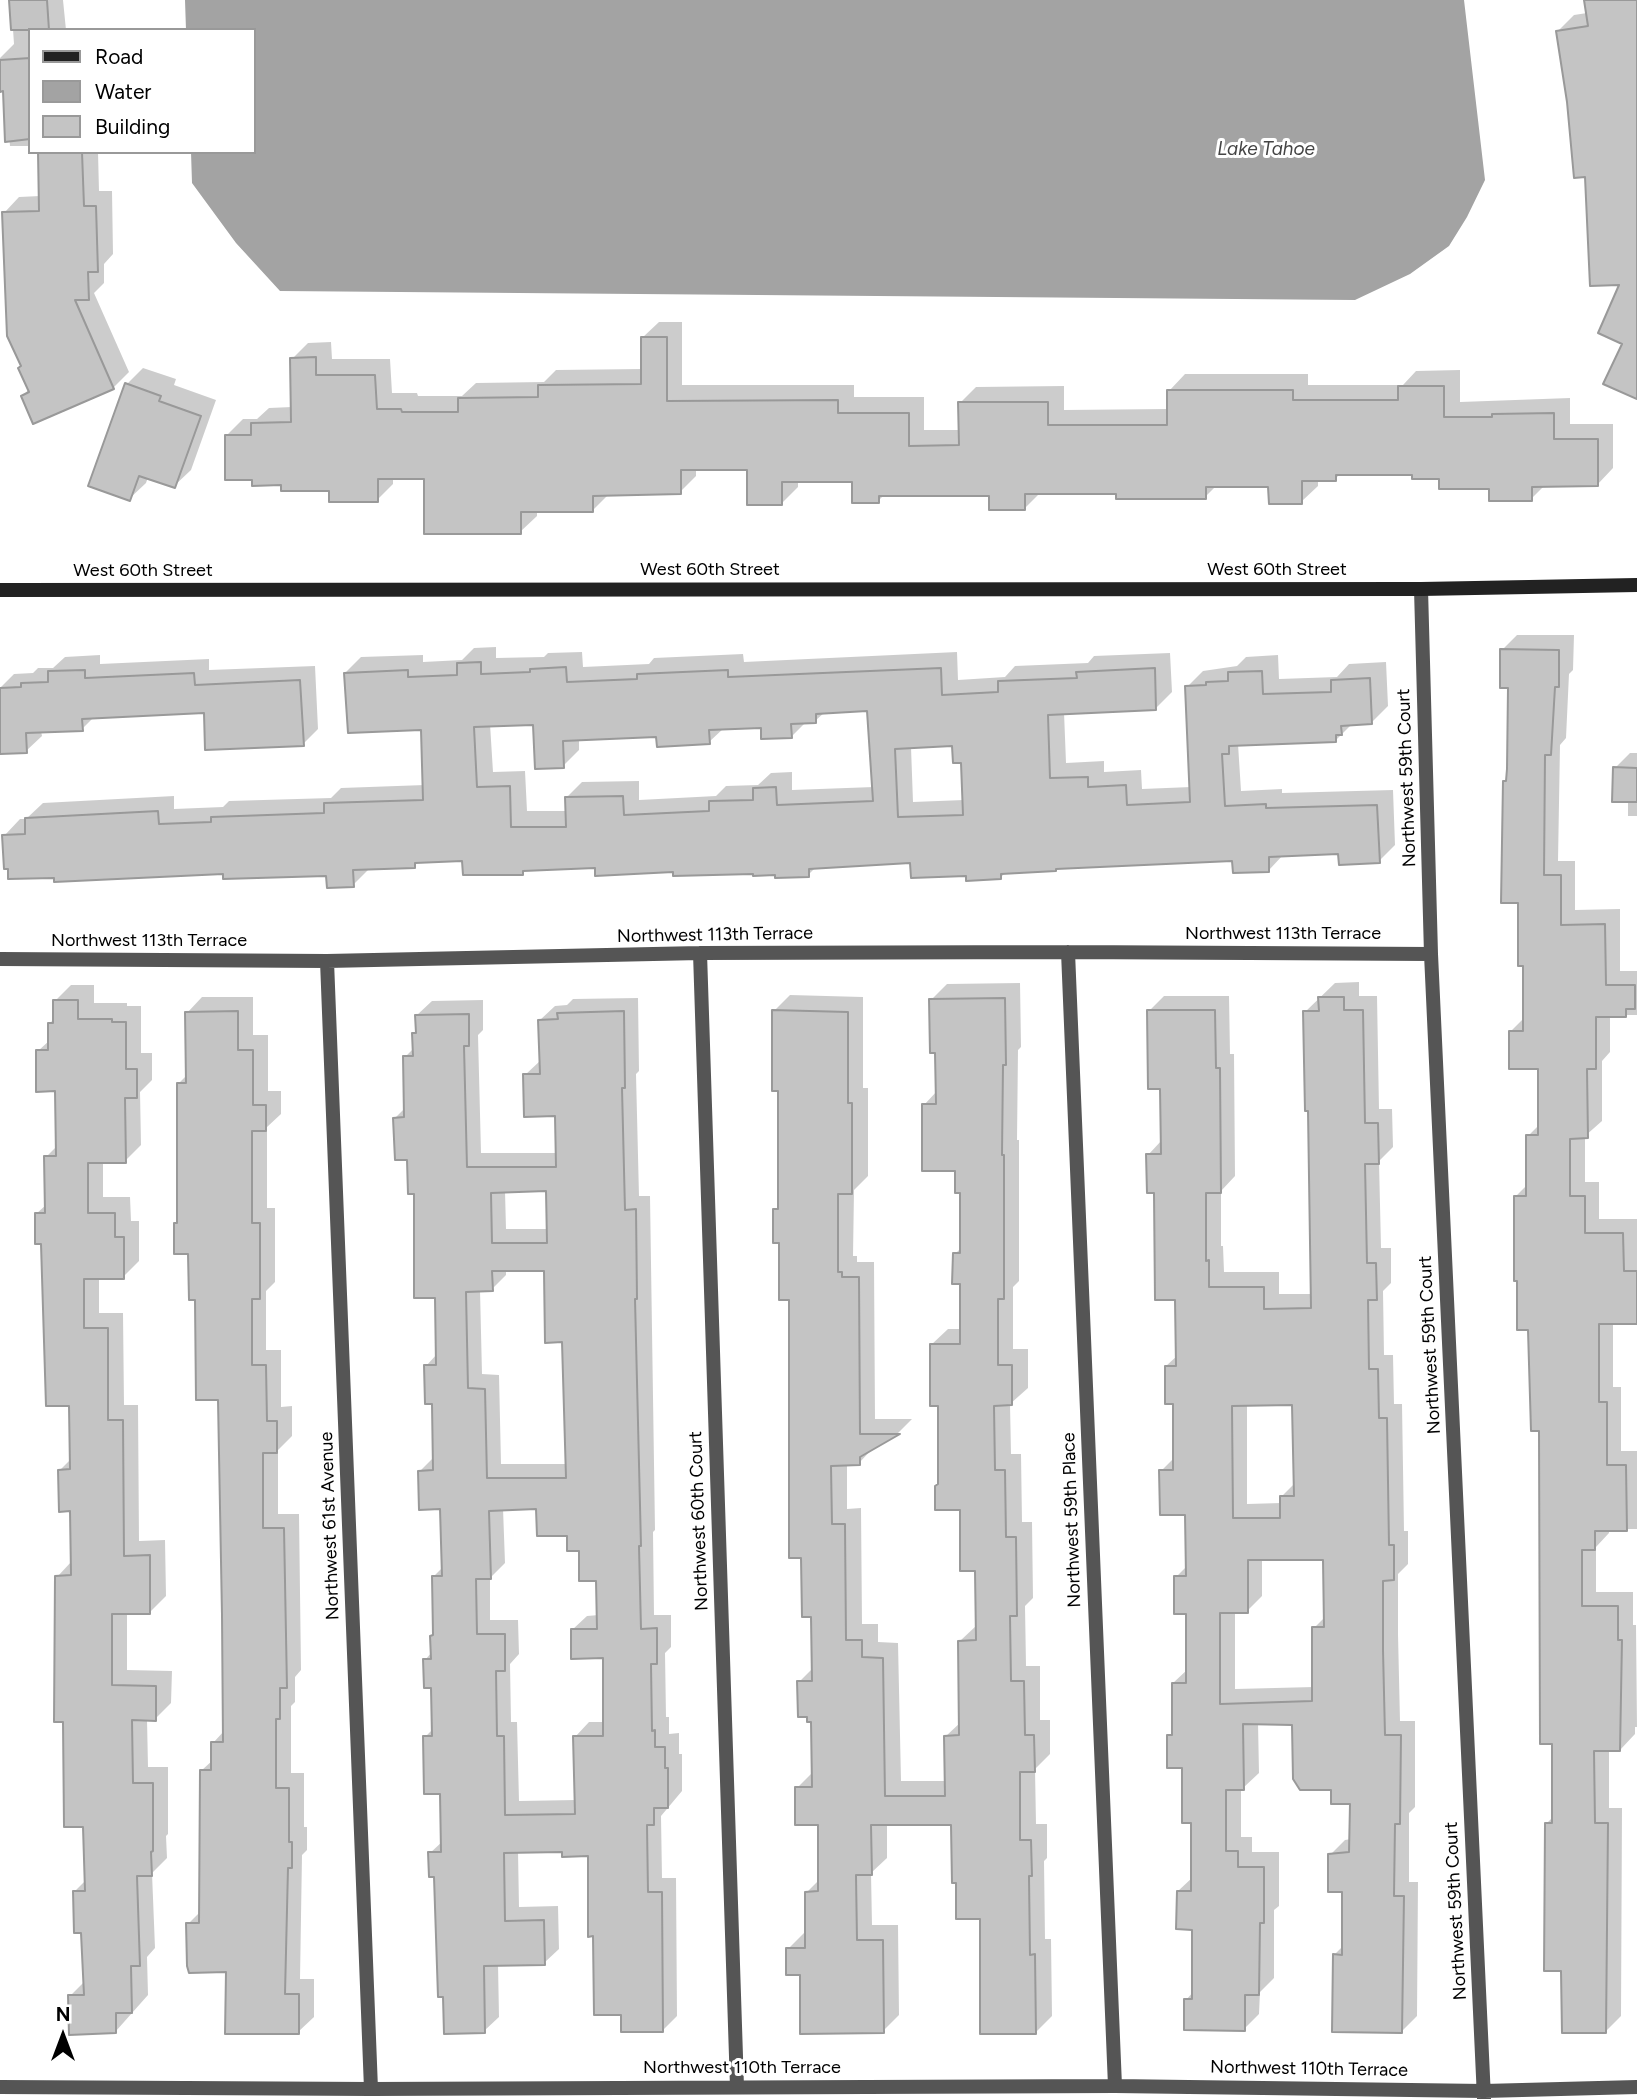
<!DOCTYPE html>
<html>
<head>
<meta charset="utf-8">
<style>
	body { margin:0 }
	#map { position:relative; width:1637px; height:2099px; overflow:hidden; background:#fff; font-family:Figtree,sans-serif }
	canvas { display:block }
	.legend { position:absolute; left:28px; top:28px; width:228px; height:126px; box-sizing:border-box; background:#fff; border:2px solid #999; margin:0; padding:9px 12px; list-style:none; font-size:21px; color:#000 }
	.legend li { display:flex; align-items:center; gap:14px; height:35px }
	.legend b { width:35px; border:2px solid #999 }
	.north { position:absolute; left:28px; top:2001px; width:70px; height:70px; -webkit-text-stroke:5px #fff; paint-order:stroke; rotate:0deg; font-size:19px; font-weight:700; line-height:28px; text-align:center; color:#000 }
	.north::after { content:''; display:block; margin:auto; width:24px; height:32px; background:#000; clip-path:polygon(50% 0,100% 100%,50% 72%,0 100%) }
</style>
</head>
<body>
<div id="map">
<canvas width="1637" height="2099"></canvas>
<ul class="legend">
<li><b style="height:9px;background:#222"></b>Road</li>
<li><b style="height:19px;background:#a3a3a3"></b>Water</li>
<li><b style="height:19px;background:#c4c4c4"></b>Building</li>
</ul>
<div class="north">N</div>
</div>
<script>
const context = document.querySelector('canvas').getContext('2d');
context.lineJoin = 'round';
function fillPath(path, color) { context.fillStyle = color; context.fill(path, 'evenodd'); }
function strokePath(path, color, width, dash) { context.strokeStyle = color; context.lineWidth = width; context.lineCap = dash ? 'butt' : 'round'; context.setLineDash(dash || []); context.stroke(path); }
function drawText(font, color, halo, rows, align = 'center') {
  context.font = font + ' Figtree,sans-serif'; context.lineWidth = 6; context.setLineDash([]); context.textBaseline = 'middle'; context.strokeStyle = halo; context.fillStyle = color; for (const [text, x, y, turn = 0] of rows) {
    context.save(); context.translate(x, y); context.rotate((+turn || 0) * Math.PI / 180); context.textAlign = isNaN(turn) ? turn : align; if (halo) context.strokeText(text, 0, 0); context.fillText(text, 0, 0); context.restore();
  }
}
fillPath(new Path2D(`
	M185 0H1464L1485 180 1467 217 1449 246 1410 274 1355 300 280 291 236 243 192 183 191 152H254V30H186Z`), '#a3a3a3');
fillPath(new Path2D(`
	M11 0H63L66 30H30V146H10L5 89 0 90V58L14 44Z
	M1586 0H1637V397L1622 283 1586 175 1568 101 1558 31 1574 15 1587 13Z
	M39 152H98L99 191H112L113 254 104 264V283L94 293 129 372 113 388 23 396 29 389 23 366 4 213 19 197 40 196Z
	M659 322H682V385H854V397H924V430H960V403L976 387 1064 386V410L1169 409V391L1185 374H1308V385H1403L1416 371 1460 370V402L1570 398V424H1613V468L1597 485H1545L1531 499 1490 487 1414 473H1341L1335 479H1318V486L1301 502 1270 485H1217L1205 497 1117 492H1041L1025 508 991 494H885L878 501 853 480 798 481V487L782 503 749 468H696V476L680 492 609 494 592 511H537V516L520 532 426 477H393V484L377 500 330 489 254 478 226 436 243 419H257L269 408 292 407V359L308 343 331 342 332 359H390L392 393H417L418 396H462L476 383 544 382 556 370 643 369 642 338Z
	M143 368 176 379 174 385 216 400 191 470 174 486 148 477 146 483 129 499 127 384Z
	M1517 635H1574L1573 670 1569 674 1566 738 1560 745 1558 861H1575V910L1620 909V971H1637V1015H1610V1052L1602 1061V1121L1585 1136V1182H1599V1219H1637V1322H1613V1387H1621V1451H1637V1529H1609V1533L1596 1547V1592H1633V1625H1636L1637 1727H1635V1734L1620 1750H1609V1808H1622L1621 2016 1606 2031 1563 1969 1546 1824 1554 1816V1742L1541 1429 1515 1197 1528 1184V1136L1540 1124V1067L1510 1032 1525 1017V964L1520 902 1505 782 1508 779 1510 686 1502 650Z
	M496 647V658L544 657 548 653 582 652 583 667 649 664 654 658 743 654 744 662 957 652 958 680 1005 677 1015 666 1088 663 1094 656 1170 653 1172 692 1156 708 1064 712 1066 763 1104 761V772L1141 770 1142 789 1191 787 1187 687 1203 671 1237 666 1246 657 1278 655 1279 679 1337 677 1349 664 1386 662 1388 706 1372 722 1353 723 1336 740 1238 744 1241 791 1282 789V793L1393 790 1395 845 1379 861 1340 852 1284 854 1269 870 1233 859 1057 868 1006 872 1000 878 968 874 911 861 817 866 808 875 597 866 527 869 522 873 464 859 419 861 414 866 369 869 353 885 328 874 225 873 56 876 4 836 20 819H26L43 803 174 796V809L223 807 229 801 331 798 341 788 425 785 423 728 345 673 361 657 423 655V662L462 660 474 648ZM868 710 874 787 792 790V772L771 773 758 785 726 786 716 796 639 800V781L582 782 566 798 567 811H527L525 771 493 772 490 724 534 723 563 766 579 750V739L658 735 709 742 724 728 762 726 791 737 806 722 815 721 825 712ZM954 744 963 761 964 800 913 802 911 747Z
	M100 655V664L209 659V670L315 666 318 729 303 744 206 711 95 716 82 729 41 731 42 736 26 751 0 719V688L14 674 33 673 38 668H53L65 657Z
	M1630 753H1637V816H1628V801L1615 768Z
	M1359 982V996H1377L1379 1109H1392L1393 1147 1379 1161 1381 1248H1391V1283L1383 1291 1384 1355H1393L1394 1404H1402L1404 1531H1408V1564L1398 1574V1634L1400 1721H1415V1807L1409 1813V1882H1418L1417 2016 1402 2031 1334 1955 1343 1946 1344 1890 1330 1855 1345 1840 1351 1839V1802L1333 1788 1293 1723 1258 1722 1259 1773 1243 1788H1241V1837H1252V1852H1279V1906L1274 1910V1978L1260 1992 1259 2014 1244 2029 1186 2000 1194 1991V1928L1178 1891 1193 1877V1821L1184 1766 1169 1736 1174 1731 1173 1683 1188 1669 1187 1612 1176 1577 1188 1565 1187 1513 1161 1471 1175 1457V1403L1166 1366 1178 1355 1177 1298 1148 1155 1162 1140V1087L1149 1011 1164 996H1229L1230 1054H1234L1235 1176 1221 1191V1246H1223L1224 1272H1279V1294H1312L1310 1109 1305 1012 1335 983ZM1294 1403 1295 1483 1281 1497V1503L1247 1504V1404ZM1262 1558H1325V1617L1314 1628V1687L1235 1689V1611H1247L1262 1596Z
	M1020 983 1021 1047 1018 1050 1017 1140H1019V1281L1013 1287V1349H1028V1388L1010 1404 1011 1454H1021L1022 1522H1032L1033 1598 1025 1606 1026 1666H1040V1720H1050V1754L1035 1769 1036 1824H1047V1858L1044 1861 1045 1939H1051L1052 2016 1036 2032 982 1917 957 1881 953 1823H887V1858L871 1873 872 1925H898L899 2015 883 2031 801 1973 788 1949 804 1933H807V1892L819 1880V1823L797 1788 813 1772V1720L809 1715 799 1682 814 1667 813 1615 791 1299 775 1210 780 1205V1089L774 1011 790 995 863 997V1088H868V1176L854 1190 853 1256H857V1262H874L875 1419H912L898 1433 875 1446 859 1463 847 1464V1509L861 1508 862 1624H878V1642L898 1643 901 1781H947L946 1736 961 1722 960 1641 977 1625V1569L961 1508 940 1483V1404L931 1345 948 1329H961V1282L955 1254 962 1247V1191L957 1169 924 1105 937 1091V1051L931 1000 947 984Z
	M71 985H94V1003H127V1006H141V1053H152V1080L140 1092 141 1145 125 1161H103V1197H130L131 1221H139V1261L123 1277H99V1313H123L124 1405H138L139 1541 165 1540 166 1596 150 1612H127V1670L172 1671 171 1703 155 1719H147L148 1767H168V1834L166 1836 167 1858 152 1873 155 1948 147 1957 148 1995 116 2031 70 1996 85 1981 83 1931 75 1891 87 1879 85 1825 65 1720 57 1577 72 1561V1510L60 1470 71 1459 70 1405 36 1214 47 1204 46 1157 58 1145 57 1090 38 1051 50 1040 49 1024 55 1018V1001Z
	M202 997H253V1035H268V1091H281V1114L267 1127V1208H275V1282L266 1291V1350H281V1407L292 1406V1436L278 1450V1514H299L301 1670 295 1677V1702L291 1706V1773H304V1827H307V1850L302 1855 300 1979H314V2017L298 2032 227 1971 188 1924 201 1911 202 1770 213 1760V1743L224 1731 219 1399 197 1298 190 1252 176 1223 179 1220 178 1084 187 1075V1013Z
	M638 998 639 1071 636 1074 639 1196H650L655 1530 653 1532 654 1615H671V1647L665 1653 666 1717H669V1734L679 1733V1754H682V1791L661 1816 662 1878H676L677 2016 663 2030 623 2013 595 1935 589 1854 563 1850 518 1851 519 1907 558 1906 559 1949 544 1963 498 1964 499 2017 484 2031 430 1853 443 1841 442 1793 425 1737 434 1728 433 1686 425 1660 432 1652 435 1634 433 1577 443 1567 442 1507 420 1471 435 1456 434 1402 426 1366 437 1354 436 1296 408 1159 395 1118 405 1108V1057L414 1048V1034L418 1031 417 1015 432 1001 483 1000V1030L478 1035 481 1153H557V1114L525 1075 541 1060 540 1020 555 1006 567 1005 573 999ZM548 1190 549 1229H506L505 1191ZM506 1269H546L563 1340 567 1464H501L499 1375 482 1374 480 1290 492 1289 506 1275ZM538 1507 568 1534 581 1549 598 1579 599 1615 587 1616 572 1630 605 1656V1722H589L575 1737 576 1800 519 1801 517 1722H511L510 1664 519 1654 518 1620H490V1578L505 1563 503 1508Z`), '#0003');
const building = new Path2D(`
	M9 0H47L49 30H11Z
	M1584 0H1637V399L1603 384 1622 344 1598 333 1619 285 1590 286 1585 177 1574 178 1567 102 1556 31 1588 26Z
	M30 58V139L5 142 3 91 0 92V60Z
	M38 152H82L84 206H96L98 272H88L89 300H75L114 389 33 424 21 396 29 392 18 368 21 366 7 336 2 212 39 211Z
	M641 337H667V401L838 400V413H909V446L959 445 958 402H1048V425H1167V390H1293V400H1398V386H1444V417H1492V414L1554 413V439H1598V486L1532 487V501H1489V489H1439V479H1412V475H1336V481H1302V504H1269L1268 487H1206V499H1116V494H1025V510H989V496H879V503H852V482H782V505H747V470H681V494L593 496V512H521V534H424V479H378V502H329V491H281V485L252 486V480H225V435H251V423L291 422 290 358 316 357V375H375L377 409H401L402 412H458V398L538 397V385L641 384Z
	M125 383 161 396 159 401 201 416 175 488 139 476 130 501 88 486Z
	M1500 649 1559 650V687H1555L1551 755H1545L1544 875H1561V925L1605 924 1606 985H1635V1009H1626V1017H1596V1069H1587L1588 1138 1570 1139V1196H1585V1233H1623L1624 1271H1637V1324H1599V1402H1607V1465H1626L1627 1531H1595V1550H1582V1606H1618V1640H1622L1620 1751H1594L1595 1823H1608L1606 2033H1562L1561 1971H1544L1545 1823H1552V1744H1540L1539 1431H1531L1528 1330H1517V1281H1514V1196H1526V1135H1538V1069H1509V1031H1523V966H1518V903H1501L1503 781H1506L1507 769 1508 688H1500Z
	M481 662V674L530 672V669L566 667 567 682 637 679V674L728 670V677L941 668 942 695 998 692V681L1077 678 1076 672 1155 668 1156 710 1048 715 1050 778 1088 777V787L1126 785 1127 805 1190 802 1185 686 1206 685V682L1228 681V672L1262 671 1263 694 1331 692V680L1370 678 1372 724 1341 726 1342 735H1336V742L1229 746V754H1222L1225 806 1266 804V808L1377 805 1380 863 1339 865 1338 854 1269 857V872L1233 873 1232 861 1056 869V871L1001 874V879L966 881V876L911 878 910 863 809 869V877L775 878V875L753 876V874L673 876V872L595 876V868L523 871V875H463L462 861 415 863V868L353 870 354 887 327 888 326 876 223 879V874L54 882V878L8 879V869H4L2 835 25 834V818L158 811 159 824 211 822V817L324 813V803L423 800 421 730 348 733 344 673 408 670V677L457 675V663ZM867 711 873 801 777 805 776 787 753 788V800L709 801V811L624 815 623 796 565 797 566 827H511L510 786 477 787 474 727 533 725 535 769 564 768 563 741 656 737 657 747 710 744 709 730 761 728V739L792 738 791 724 816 723V714ZM952 746 953 763H961L963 815 898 817 895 749Z
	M85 670V678L194 673 195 685 300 680 304 746 205 750 204 713 82 719 83 731 26 733 27 753 0 754V688L21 687V683L48 682V671Z
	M1613 767 1637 768V802H1612Z
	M1318 997H1344V1010H1363L1365 1123H1378L1379 1164H1365L1367 1263H1376L1377 1300H1368L1369 1369H1378L1379 1418H1387L1389 1545H1394V1580L1383 1581V1650L1385 1735H1401L1400 1824H1395L1394 1896H1404L1402 2033 1332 2032 1333 1954 1342 1955V1892H1328V1854L1349 1852 1350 1804H1331V1790H1300L1293 1779 1292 1725 1243 1724 1244 1790H1226V1851H1238V1867H1264V1923H1260L1259 1995H1245V2031L1184 2030V1999H1192V1930L1176 1929 1177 1891H1191V1823H1182V1768H1167V1735H1172V1683H1186V1614H1174V1576H1186L1185 1515H1160L1159 1470H1173V1404H1165V1366H1176L1175 1300H1155L1154 1193H1147L1146 1154H1161L1160 1089H1148L1147 1010H1215L1216 1068H1220L1221 1193H1206V1261L1209 1260V1287H1264V1309L1311 1308 1308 1111H1305L1303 1011H1319ZM1292 1405 1294 1496H1280V1518H1233L1232 1406ZM1248 1560H1323L1324 1627H1312V1701L1220 1704V1613H1248Z
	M1005 998 1006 1065H1003L1002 1155H1004V1299H998V1365H1012V1405L994 1406 995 1470H1005L1006 1537H1016L1017 1616H1010L1011 1681H1024L1025 1735H1034L1035 1772H1020V1840H1031L1032 1876H1029L1030 1955 1035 1954 1036 2034H980V1919H956V1883H952L951 1825H871L872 1875H856L857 1940H883L884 2033 800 2034V1975H786V1948H805V1892L818 1891V1825H795V1787H812L811 1722H807V1717H798L797 1681H812L811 1617H802L801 1558H789V1300H779V1243H773V1209H778V1091H772V1010L848 1012V1103H852V1194H838V1272H842V1277H859L860 1434H900L860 1457V1465L831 1466 832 1524H845L846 1640H862V1657L883 1658 885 1796H945L944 1736 959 1735 958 1641 976 1640 975 1571H960V1510H935V1486L938 1484V1406H930V1344H960V1284H952L953 1253H960V1193H955V1171H922V1104H936L935 1053H930L929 999Z
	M53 1000H78V1019H112V1022H126V1069H137V1098H125L126 1163H88V1213H115V1237H124V1279H84V1328H108V1420H123L124 1556 150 1555V1614H112V1685L156 1686V1721L132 1720 133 1783H153V1851L151 1852 152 1876H137L140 1966H131L132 2013H116V2033L69 2035 68 1995H84L81 1933H74L73 1891H85L83 1827H64L63 1722H54L55 1576 71 1575 70 1511 59 1512 58 1470 70 1469 69 1406H46L41 1244H35V1213H45L44 1156H56L55 1091 36 1092V1050H48V1023H53Z
	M238 1011V1050H253V1105H266V1131H252V1223H260V1299H252V1365H266L267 1421H277V1453H263V1528H284L287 1688H280V1719H276V1788H289V1842H292V1868H288L285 1994H299V2034H225L226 1972 189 1973 187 1966 186 1923H199L200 1770H211V1742H223L222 1615 218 1400H196L195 1300H189L188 1254H174V1223H177V1083H186L185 1012Z
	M624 1011 625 1088H622L625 1210 636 1209 637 1299H635L641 1546H639L641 1629 657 1628V1664H651L652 1731 655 1730V1747H665V1768H668V1808H654V1825H647L648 1892H662L663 2032H621V2015H594L593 1936 588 1937V1856L562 1857V1852L504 1853 505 1921 544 1920 545 1965 484 1966 485 2033 444 2034 443 1997H438L434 1877H429L428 1852H441L440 1794H424L423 1736H432L431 1688H424L423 1659H431L430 1636 433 1635 432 1576H442L440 1509 419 1510 418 1471 433 1470 432 1404H425L424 1365H436L435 1298H414V1194H408L407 1160H395L393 1118 404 1117 403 1056H413L412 1033H416L415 1015 469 1014V1046H464L467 1167H556L555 1116 524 1117 523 1074H540L538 1020 558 1019 557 1013ZM546 1191 547 1243H492L491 1193ZM492 1271H544L545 1343 562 1342 566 1478H487L485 1389 468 1388 466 1292 493 1291ZM536 1509 537 1536H567V1551H579V1581H596L597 1629H571V1659L603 1658V1736H573L575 1814 505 1815 504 1736H497L496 1671H505V1634H477L476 1579H491L489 1511Z`);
fillPath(building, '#c4c4c4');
strokePath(building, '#999', 2);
strokePath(new Path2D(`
	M1421 589 1431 954 1484 2098
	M1068 952 1115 2086
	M700 953 737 2087
	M0 959 327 961 700 953 1068 952 1431 954
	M327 961 371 2089
	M0 2087 371 2089 1115 2086 1484 2091 1637 2087`), '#555', 14);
strokePath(new Path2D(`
	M0 590 1421 589 1637 585`), '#222', 14);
drawText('18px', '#000', '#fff', [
	["West 60th Street",710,570],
	["West 60th Street",1277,570],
	["West 60th Street",143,571],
	["Northwest 59th Court",1407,778,-92],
	["Northwest 113th Terrace",1283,934],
	["Northwest 113th Terrace",715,935,-1],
	["Northwest 113th Terrace",149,941],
	["Northwest 59th Court",1430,1345,-93],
	["Northwest 59th Place",1072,1520,-92],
	["Northwest 60th Court",699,1521,-92],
	["Northwest 61st Avenue",330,1526,-92],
	["Northwest 59th Court",1456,1911,-93],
	["Northwest 110th Terrace",742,2068],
	["Northwest 110th Terrace",1309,2069,1]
]);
drawText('italic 19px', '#444', '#fff', [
	["Lake Tahoe",1266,149]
]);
</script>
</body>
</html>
